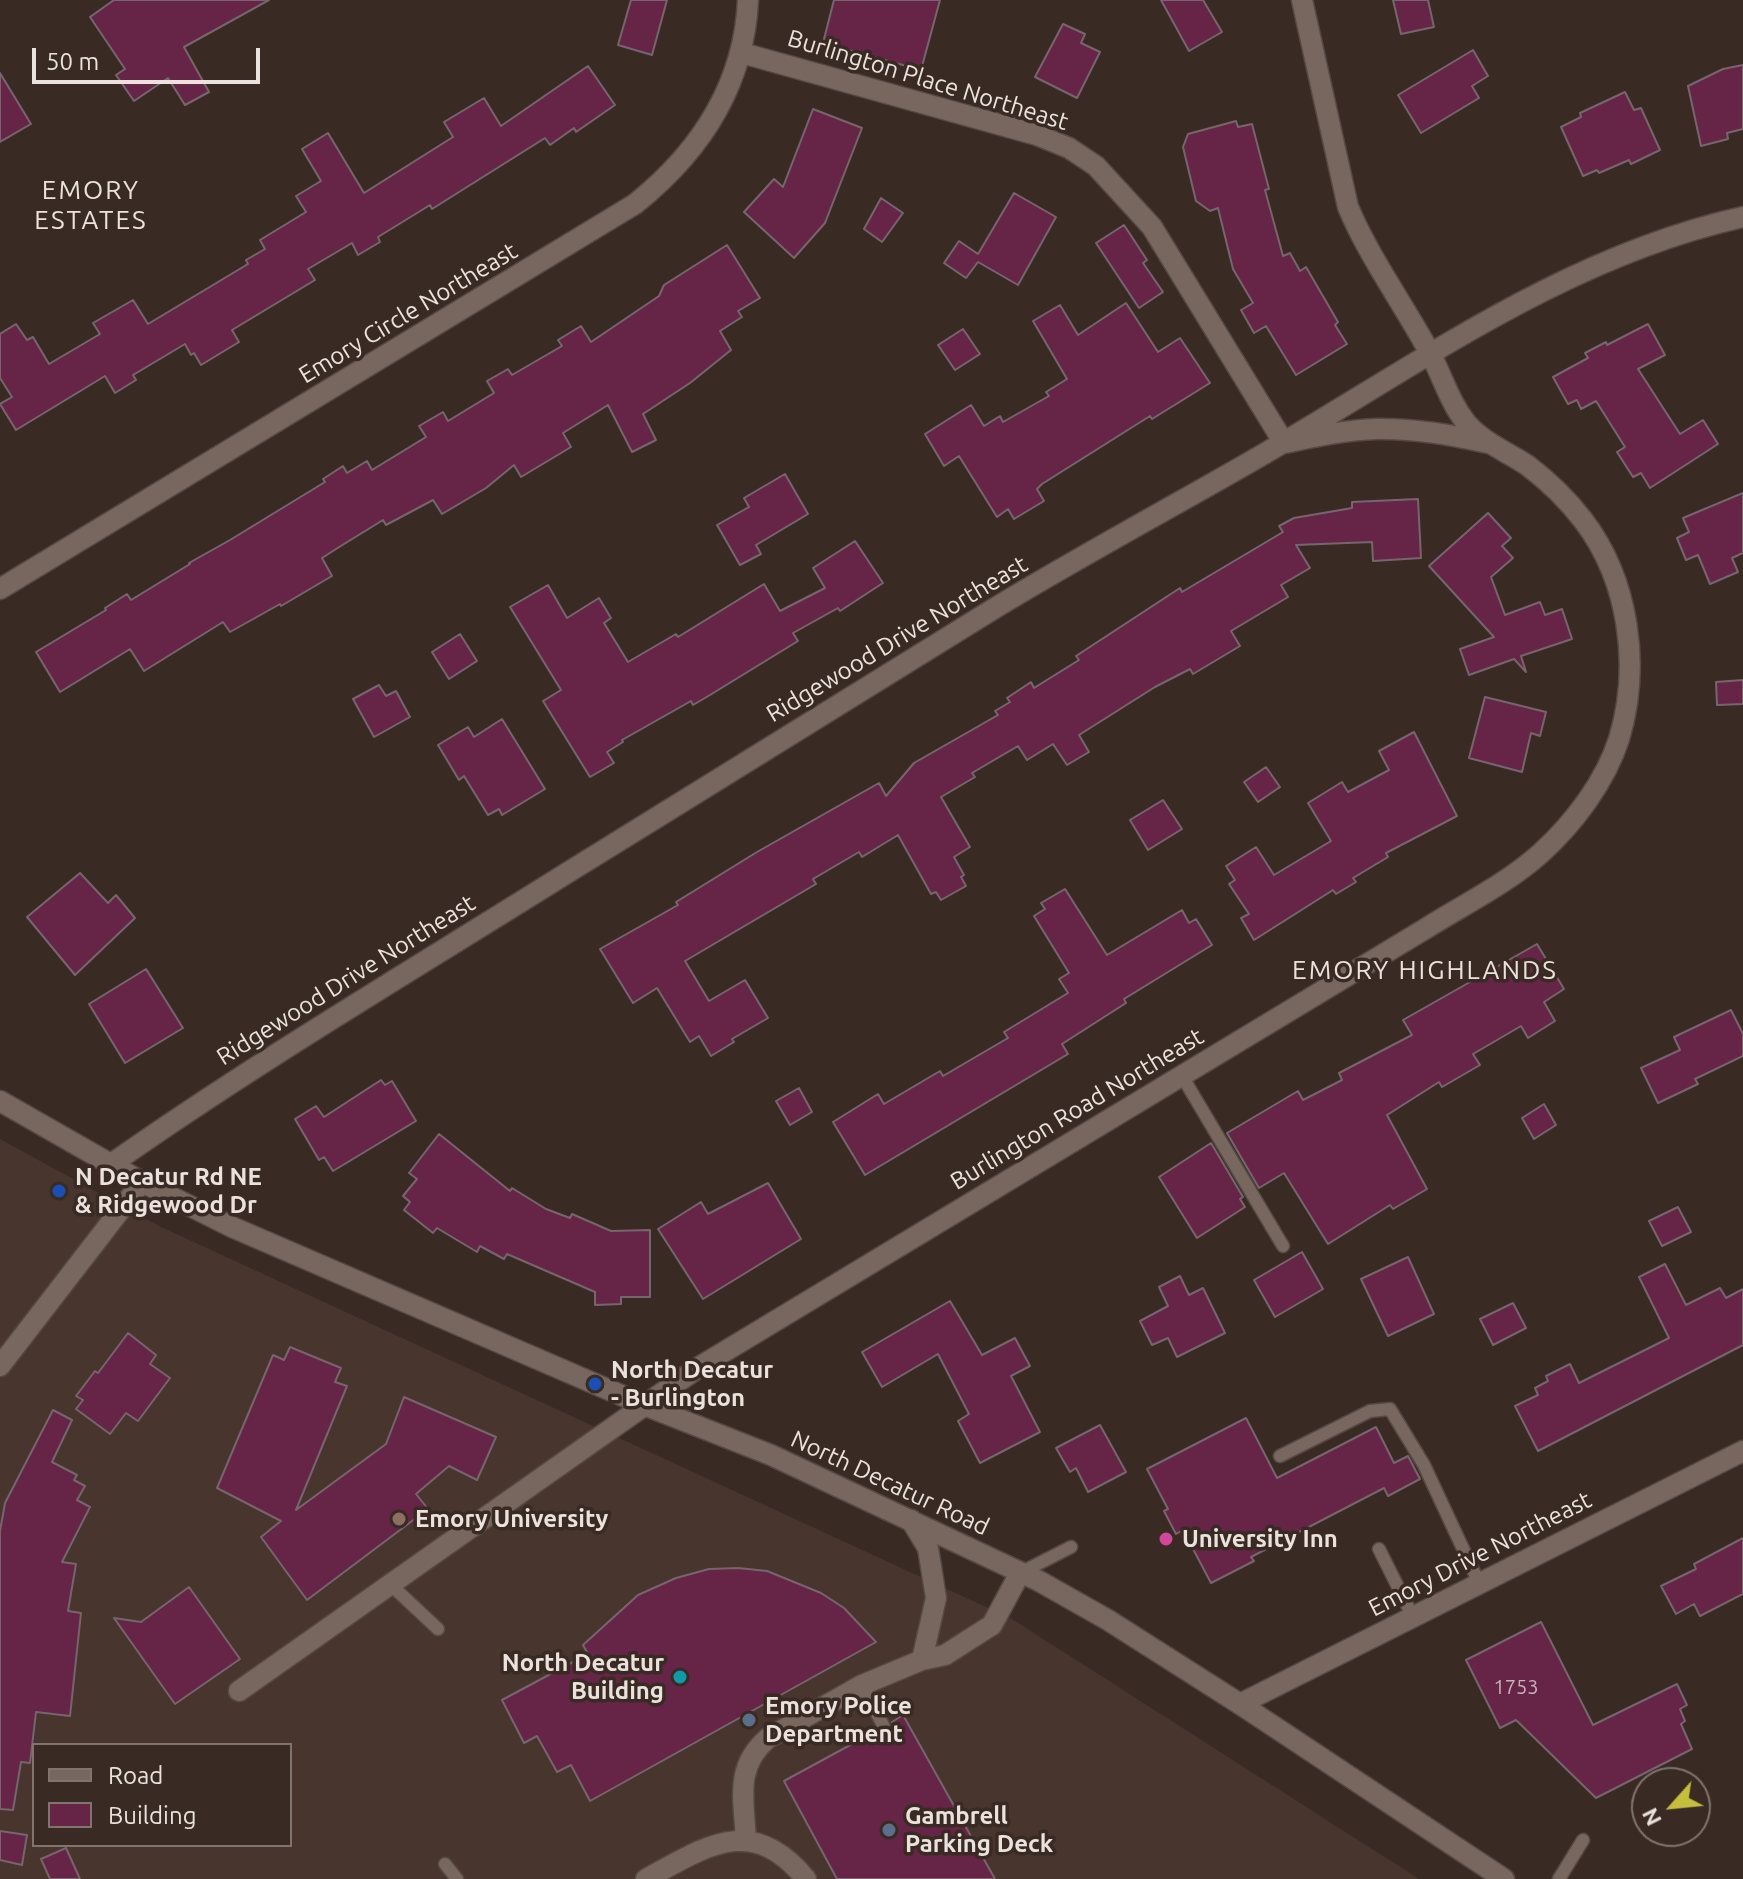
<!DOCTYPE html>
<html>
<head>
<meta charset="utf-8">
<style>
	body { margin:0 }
	#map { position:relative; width:1743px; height:1879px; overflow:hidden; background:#392b24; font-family:Ubuntu,sans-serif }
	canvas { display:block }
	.legend { position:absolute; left:32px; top:1743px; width:260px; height:104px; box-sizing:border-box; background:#392b24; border:2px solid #80746e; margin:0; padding:10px 14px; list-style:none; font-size:24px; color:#ebe2dd }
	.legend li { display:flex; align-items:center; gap:16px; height:40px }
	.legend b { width:40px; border:2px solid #80746e }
	.north { position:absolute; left:1631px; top:1767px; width:80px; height:80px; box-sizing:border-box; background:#392b24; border:2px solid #80746e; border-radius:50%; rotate:243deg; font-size:22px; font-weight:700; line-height:32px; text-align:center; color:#ebe2dd }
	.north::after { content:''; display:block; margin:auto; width:28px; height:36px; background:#c4bd3e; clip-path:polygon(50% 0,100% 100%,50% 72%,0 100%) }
	.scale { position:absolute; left:32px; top:48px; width:228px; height:36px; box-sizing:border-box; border:4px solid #ebe2dd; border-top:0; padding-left:10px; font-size:24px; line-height:28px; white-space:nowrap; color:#ebe2dd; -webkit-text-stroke:6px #392b24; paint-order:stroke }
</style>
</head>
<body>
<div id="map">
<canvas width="1743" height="1879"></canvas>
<ul class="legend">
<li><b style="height:10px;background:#77675f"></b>Road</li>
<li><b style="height:22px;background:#662547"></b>Building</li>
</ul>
<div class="north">N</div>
<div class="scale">50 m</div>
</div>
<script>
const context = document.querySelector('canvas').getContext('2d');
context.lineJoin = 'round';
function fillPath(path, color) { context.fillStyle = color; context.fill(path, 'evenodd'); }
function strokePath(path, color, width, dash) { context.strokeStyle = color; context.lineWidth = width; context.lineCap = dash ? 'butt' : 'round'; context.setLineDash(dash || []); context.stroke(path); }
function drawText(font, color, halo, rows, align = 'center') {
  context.font = font + ' Ubuntu,sans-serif'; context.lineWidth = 7; context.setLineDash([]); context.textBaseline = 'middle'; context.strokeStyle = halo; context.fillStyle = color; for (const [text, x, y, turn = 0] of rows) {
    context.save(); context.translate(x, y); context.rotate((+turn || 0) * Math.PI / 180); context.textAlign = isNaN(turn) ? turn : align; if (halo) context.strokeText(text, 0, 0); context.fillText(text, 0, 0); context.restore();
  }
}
fillPath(new Path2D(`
	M0 1139 159 1226 1012 1619 1419 1879H0ZM34 1745H290V1845H34Z`), '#47352e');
const building = new Path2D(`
	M114 0H269L184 47 209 92 185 105 168 78 134 101 116 75 125 69 90 17Z
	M631 0H667L652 55 618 45Z
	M834 0H940L921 70 823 43Z
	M1161 0H1203L1222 32 1189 51Z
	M1393 0H1428L1434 27 1401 34Z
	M1063 24 1085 34 1081 43 1100 52 1077 98 1035 77Z
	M1473 50 1488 76 1472 86 1479 98 1421 133 1398 95Z
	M1743 65V129L1727 133 1728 139 1701 146 1688 86 1723 69Z
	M588 66 615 105 576 132 574 128 550 145 545 138 432 209 430 205 378 237 380 242 358 255 352 243 308 269 315 280 232 330 239 342 201 365 194 353 191 355 185 344 133 375 136 380 115 393 105 376 16 430 0 404 12 397 0 378V334L16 324 27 340 33 337 49 364 100 334 93 323 133 300 148 324 248 264 246 260 265 249 260 240 306 212 296 196 321 181 302 149 328 133 364 193 453 137 444 122 484 98 501 126Z
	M0 73 31 124 0 142Z
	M1625 92 1634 110 1641 108 1660 150 1631 164 1629 160 1599 173 1597 170 1583 176 1561 127 1581 117 1580 113Z
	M813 109 862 128 825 223 794 258 744 212 774 179 783 187Z
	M1236 121 1238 127 1252 124 1269 189 1265 190 1283 256 1290 253 1300 271 1306 267 1338 322 1335 325 1347 344 1296 375 1266 326 1254 333 1241 310 1253 303 1233 269 1218 208 1210 211 1196 201 1183 147 1188 134Z
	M1014 193 1056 217 1018 285 978 262 966 278 944 263 959 241 978 254Z
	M881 198 903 213 882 242 864 229Z
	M1124 225 1147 260 1143 263 1163 292 1139 308 1096 243Z
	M727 245 760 298 738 311 742 317 720 331 731 350 690 383 643 414 656 440 632 452 608 405 563 433 571 447 521 477 514 465 486 488 442 514 433 500 386 525 383 520 336 549 322 558 332 576 281 606 280 604 230 632 223 622 144 671 130 649 60 692 36 652 106 610 105 608 127 594 131 600 190 564 189 563 230 540 325 482 323 479 343 466 347 473 367 461 372 470 426 437 419 426 443 412 448 421 494 393 487 381 508 369 512 375 562 346 558 340 581 326 591 342 659 296 664 285Z
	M1126 303 1158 352 1180 338 1210 383 1152 419 1150 416 1042 484 1037 489 1044 501 1014 519 1008 509 997 517 959 456 944 466 925 434 971 405 984 426 1000 416 1003 422 1049 396 1046 392 1067 379 1033 321 1060 305 1078 335Z
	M1648 324 1665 355 1638 369 1680 434 1703 420 1718 444 1650 488 1641 473 1633 477 1617 452 1625 447 1596 401 1581 409 1577 400 1568 404 1553 377 1588 358 1585 353 1606 342 1607 345Z
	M963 329 980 354 955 370 938 345Z
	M785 474 808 514 756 545 761 554 740 565 717 525 749 507 744 498Z
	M1743 493V553L1732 558 1738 572 1710 584 1698 555 1686 560 1677 538 1689 532 1683 518Z
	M1418 499 1421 558 1373 561 1372 542 1296 545 1310 568 1281 585 1288 597 1231 631 1240 646 1193 674 1190 669 1155 687 1079 735 1089 752 1067 765 1053 744 1027 760 1018 746 972 773 975 777 941 797 970 847 954 857 964 875 961 877 966 886 941 900 936 892 931 894 898 835 862 857 859 852 813 879 816 884 685 961 709 1001 745 980 768 1018 732 1039 734 1042 711 1056 699 1036 690 1042 657 988 633 1003 600 949 678 905 676 902 757 852 879 783 886 796 914 763 998 715 995 711 1010 702 1007 698 1031 682 1034 688 1079 660 1076 656 1180 588 1182 592 1283 532 1279 526 1294 518 1352 508V502Z
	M1488 513 1511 538 1502 546 1513 558 1491 577 1505 615 1540 602 1545 615 1562 609 1572 639 1521 656 1526 672 1514 659 1469 675 1460 649 1494 637 1429 566Z
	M855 541 883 583 840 611 838 608 793 633 798 641 710 695 693 705 691 701 622 740 623 742 607 752 614 763 590 777 543 701 561 690 510 607 548 585 567 618 599 598 611 618 604 623 628 662 676 634 678 637 764 584 780 611 825 588 813 568Z
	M460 634 477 661 449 679 432 652Z
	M1743 680V704L1717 705 1716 682Z
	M379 685 386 696 396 691 410 717 374 737 353 699Z
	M1485 697 1546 712 1540 736 1531 733 1522 772 1469 758Z
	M502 719 545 789 502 815 499 809 488 815 464 776 459 780 438 745 468 727 474 737Z
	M1414 732 1457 816 1386 853 1388 857 1353 878 1356 882 1336 894 1333 890 1254 940 1241 918 1249 914 1229 884 1235 880 1226 866 1256 847 1274 875 1331 841 1308 803 1342 782 1348 792 1389 770 1379 751Z
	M1266 767 1280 787 1258 802 1244 782Z
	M1163 800 1182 829 1148 850 1130 820Z
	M80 873 108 903 116 895 135 918 75 975 27 917Z
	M1065 889 1107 955 1182 910 1189 923 1196 919 1212 945 1124 999 1126 1003 1062 1044 1068 1054 865 1175 833 1122 878 1094 884 1104 940 1071 943 1076 1008 1038 1004 1032 1068 993 1059 979 1069 973 1034 916 1045 909 1041 903Z
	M1537 944 1564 989 1544 1002 1555 1021 1528 1038 1521 1026 1473 1054 1480 1065 1442 1087 1439 1082 1387 1115 1427 1189 1393 1209 1390 1205 1328 1244 1284 1173 1259 1188 1227 1133 1298 1091 1303 1100 1342 1080 1339 1073 1412 1035 1403 1020Z
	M146 969 183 1028 125 1063 89 1004Z
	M1731 1010 1743 1034V1056L1695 1079 1698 1084 1658 1103 1641 1068 1680 1050 1674 1037Z
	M381 1080 385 1085 392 1081 416 1121 333 1171 324 1157 319 1160 295 1119 316 1106 324 1117Z
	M799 1088 812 1112 790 1125 776 1101Z
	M1544 1104 1556 1125 1534 1139 1522 1118Z
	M439 1134 510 1191 512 1188 546 1209 570 1218 572 1214 611 1231 650 1230V1297H621V1304L595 1305V1292L507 1254 504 1259 480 1246 477 1252 437 1228 433 1233 404 1210 410 1202 403 1196 417 1179 409 1173Z
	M1211 1143 1243 1197 1240 1199 1245 1207 1197 1238 1159 1177Z
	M768 1183 801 1239 703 1299 658 1229 701 1202 708 1214Z
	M1678 1207 1691 1232 1662 1246 1649 1221Z
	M1302 1252 1323 1289 1275 1317 1254 1280Z
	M1408 1257 1434 1314 1388 1336 1361 1279Z
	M1665 1264 1686 1305 1720 1288 1726 1298 1743 1289V1345L1538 1451 1515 1406 1538 1395 1535 1388 1548 1381 1546 1376 1570 1364 1579 1383 1669 1338 1639 1277Z
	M1180 1276 1189 1295 1203 1288 1225 1333 1177 1357 1168 1338 1152 1345 1140 1321 1168 1306 1159 1287Z
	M950 1301 982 1355 1015 1338 1030 1366 1011 1376 1040 1432 980 1463 958 1421 969 1414 938 1354 882 1387 862 1352Z
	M1513 1303 1526 1328 1493 1345 1480 1319Z
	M128 1333 156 1355 150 1364 170 1378 138 1421 126 1413 110 1434 76 1409 83 1400 76 1396 95 1371 98 1373Z
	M290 1347 341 1368 335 1382 347 1386 296 1510 386 1444 404 1397 496 1437 477 1480 449 1466 416 1494 428 1509 307 1600 261 1537 281 1521 217 1488 273 1355 284 1360Z
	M53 1410 72 1420 52 1462 77 1475 74 1480 85 1486 77 1500 90 1507 62 1562 76 1564 68 1611 81 1613 70 1716 36 1712 30 1763 21 1762 13 1810 0 1809V1531L5 1503Z
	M1246 1418 1277 1478 1376 1427 1394 1463 1408 1456 1420 1479 1388 1496 1384 1488 1251 1557 1254 1561 1211 1583 1183 1530 1176 1534 1164 1511 1168 1509 1147 1469Z
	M1100 1425 1126 1472 1088 1492 1076 1468 1070 1472 1056 1448Z
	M1743 1538V1594L1700 1616 1694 1604 1676 1614 1661 1586 1696 1569 1694 1564Z
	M738 1568 767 1571 821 1593 844 1608 876 1642 590 1801 571 1765 557 1772 537 1736 524 1743 502 1700 588 1654 583 1645 638 1595 676 1578 709 1569Z
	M189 1587 240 1659 175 1704 114 1618 141 1622Z
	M1541 1622 1593 1725 1677 1684 1687 1705 1680 1709 1685 1721 1681 1724 1692 1749 1596 1798 1516 1720 1500 1728 1466 1660Z
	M903 1715 995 1879H837L784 1781 876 1731 883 1736 889 1735 893 1728 892 1722Z
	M0 1831 27 1835 22 1865 0 1860Z
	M66 1848 80 1879H50L41 1859Z`);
fillPath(building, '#662547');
strokePath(building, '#76656c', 2);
const service = new Path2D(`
	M1182 1076 1283 1246
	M1280 1456 1370 1411 1390 1409 1424 1465 1479 1583
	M1379 1549 1413 1617
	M1020 1573 1071 1547
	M391 1585 438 1629
	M862 1685 884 1727
	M445 1864 457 1879
	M1559 1879 1583 1840`);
const minor = new Path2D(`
	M742 53 1037 135 1069 148 1096 166 1152 227 1284 443C1314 437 1345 430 1376 429 1414 428 1451 435 1488 443
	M0 589 635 204C700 152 744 85 748 0
	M110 1165C258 1061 414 969 567 873 710 785 852 695 995 608 1077 558 1161 513 1243 466 1405 374 1558 258 1743 217
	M0 1366 142 1182
	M911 1520 928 1548 936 1598 922 1660
	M239 1691 699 1367 1425 929C1463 905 1508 883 1541 853 1574 823 1605 782 1619 739 1641 666 1629 580 1583 520 1567 499 1548 481 1527 465 1507 452 1483 442 1467 424 1450 403 1443 378 1431 355 1404 305 1370 259 1348 207L1302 0
	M1240 1704 1743 1451
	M746 1840C744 1800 734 1767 768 1738L862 1685 922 1660 945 1655 992 1625 1020 1573
	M646 1879C707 1846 752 1813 806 1879`);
const secondary = new Path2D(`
	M0 1101 142 1182 232 1227 644 1405 771 1455 1039 1581 1108 1620 1240 1704 1504 1879`);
strokePath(service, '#554943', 15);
strokePath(minor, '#554943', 23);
strokePath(secondary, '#554943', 23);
strokePath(service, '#77675f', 12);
strokePath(minor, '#77675f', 20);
strokePath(secondary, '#77675f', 20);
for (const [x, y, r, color] of [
	[59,1191,8,"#1a4fb4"],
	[595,1384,8,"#1a4fb4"],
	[399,1519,8,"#8d6e63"],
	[1166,1539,8,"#d1479c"],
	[680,1677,8,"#0f9aa8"],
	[749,1720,8,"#5c6f8a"],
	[889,1830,8,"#5c6f8a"]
]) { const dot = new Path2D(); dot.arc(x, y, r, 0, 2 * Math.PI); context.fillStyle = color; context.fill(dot); strokePath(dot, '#392b24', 3); }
drawText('20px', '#cab3b8', null, [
	["1753",1516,1687]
]);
drawText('24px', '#ebe2dd', '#392b24', [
	["Burlington Place Northeast",928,80,17],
	["Emory Circle Northeast",408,313,-31],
	["Ridgewood Drive Northeast",897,639,-31],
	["Ridgewood Drive Northeast",346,980,-32],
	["Burlington Road Northeast",1077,1109,-31],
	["North Decatur Road",890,1483,25],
	["Emory Drive Northeast",1480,1554,-27]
]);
drawText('bold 24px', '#ebe2dd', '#392b24', [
	["N Decatur Rd NE",75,1177],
	["& Ridgewood Dr",75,1205],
	["North Decatur",611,1370],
	["- Burlington",611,1398],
	["Emory University",415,1519],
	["University Inn",1182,1539],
	["North Decatur",664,1663,"right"],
	["Building",664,1691,"right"],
	["Emory Police",765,1706],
	["Department",765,1734],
	["Gambrell",905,1816],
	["Parking Deck",905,1844]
], 'left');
context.letterSpacing = '2px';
drawText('26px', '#ebe2dd', '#392b24', [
	["EMORY",91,190],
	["ESTATES",91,220],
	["EMORY HIGHLANDS",1425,970]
]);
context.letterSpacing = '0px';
</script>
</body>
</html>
